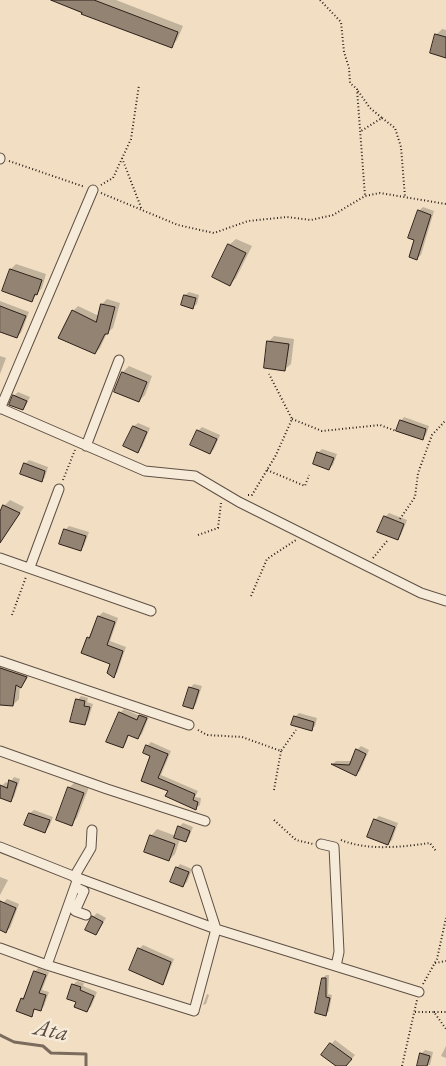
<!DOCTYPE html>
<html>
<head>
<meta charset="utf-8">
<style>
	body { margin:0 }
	canvas { display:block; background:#f1dec3 }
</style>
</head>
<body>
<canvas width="446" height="1066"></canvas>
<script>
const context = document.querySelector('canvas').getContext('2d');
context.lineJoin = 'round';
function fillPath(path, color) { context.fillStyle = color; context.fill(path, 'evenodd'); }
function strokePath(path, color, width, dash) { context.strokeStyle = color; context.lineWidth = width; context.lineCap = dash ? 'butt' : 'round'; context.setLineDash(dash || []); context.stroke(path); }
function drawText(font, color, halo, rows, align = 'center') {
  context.font = font + ' "EB Garamond",serif'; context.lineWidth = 5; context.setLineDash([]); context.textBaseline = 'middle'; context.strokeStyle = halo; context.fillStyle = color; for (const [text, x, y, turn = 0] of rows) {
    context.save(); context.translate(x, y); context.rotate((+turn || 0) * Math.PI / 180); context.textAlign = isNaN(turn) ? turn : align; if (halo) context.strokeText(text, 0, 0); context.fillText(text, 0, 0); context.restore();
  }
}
fillPath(new Path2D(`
	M53 0H116L183 26 177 40 171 46Z
	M442 29 446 30V57L436 35Z
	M423 207 434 211 421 255 417 258 416 239 419 211Z
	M236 239 252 246 236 278 230 284 229 245Z
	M16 264 46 274 42 288 32 300 11 269Z
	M189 292 199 295 197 304 193 307 185 295Z
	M107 299 120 303 113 328 107 333 100 348 95 353 73 311 78 306 99 316 102 304Z
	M0 301 29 312 21 333 17 336 0 330Z
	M274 336 294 339 291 364 284 370 268 342Z
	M0 356 6 358 0 374Z
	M129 366 152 376 145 395 139 401 123 372Z
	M18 392 30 397 26 405 23 409 14 396Z
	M404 417 429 426 426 435 422 439 401 421Z
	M138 423 150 428 142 447 138 451 134 426Z
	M202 427 220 435 214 449 210 453 198 431Z
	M322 449 337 454 333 465 329 469 318 453Z
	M29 460 48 467 45 477 42 481 25 464Z
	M10 500 24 507 0 543V515L4 506Z
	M389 513 407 520 401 535 397 538 385 517Z
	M69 526 89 532 84 546 80 550 65 530Z
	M103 612 118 618 110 641 126 647 117 673 114 676 112 664 88 638 92 635 99 616Z
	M0 662 30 673 25 682 20 685 19 699 13 705 0 703Z
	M194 684 202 686 196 704 193 708 184 705 191 687Z
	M81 696 88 698 87 702 93 704 88 720 84 724 78 700Z
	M124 709 140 716 144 712 150 714 142 734 138 738 129 735 126 743 123 747 120 713Z
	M299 713 317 718 315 726 311 730 295 717Z
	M151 742 171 751 161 775 198 791 195 797 201 798 200 805 196 808 169 791 142 780 152 755 147 746Z
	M361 746 369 750 360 771 356 774 333 764 336 761H352L357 750Z
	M14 777 20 779 14 797 10 801 0 797V787L6 782 9 784Z
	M75 782 89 787 77 818 71 824 69 788Z
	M34 810 53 817 49 827 45 831 30 813Z
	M379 816 398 823 392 840 388 844 375 820Z
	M183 823 193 827 189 837 186 841 180 839 175 854 169 860 151 836 157 829 176 836 179 827Z
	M180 864 192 869 187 882 183 886 177 868Z
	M0 877 8 880 0 895Z
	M7 899 19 904 10 928 6 931 0 929V910L3 903Z
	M97 913 106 918 96 934 93 917Z
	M143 945 174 959 166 979 163 983 139 949Z
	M38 968 49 972 42 990 49 992 44 1006 40 1010 36 1008 31 1015 22 999 25 995 35 972Z
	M326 975H329L328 994 332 995 329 1011 326 1014 323 978Z
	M77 981 84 983 83 986 97 992 91 1007 87 1010 78 1001 73 985Z
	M207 994 209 995 206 1004 203 1005Z
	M335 1040 355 1055 346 1066H338L323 1054Z
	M446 1046V1058L441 1056Z
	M425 1050 433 1052 430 1065 418 1066 421 1054Z`), '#0003');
strokePath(new Path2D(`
	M0 1035 14 1042 43 1046 51 1053 86 1054V1066`), '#7b6b5d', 3);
const building = new Path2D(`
	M51 0H94L178 32 172 48 81 14 82 13Z
	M435 34 446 37V58L430 53Z
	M418 210 431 215 417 260 409 257 414 240 408 238Z
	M228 244 246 253 230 286 212 277Z
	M10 269 42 280 37 295 35 294 32 302 2 291Z
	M184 295 196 298 193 309 181 305Z
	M101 304 115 307 108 334H105L95 354 58 338 72 310 96 322Z
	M0 306 26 316 17 338 0 332Z
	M267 341 289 344 285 371 264 368Z
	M122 372 147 382 139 402 114 392Z
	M13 395 27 401 23 410 9 405Z
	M400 420 426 429 423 440 396 431Z
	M133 426 147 432 138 453 123 446Z
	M197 430 217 439 210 454 190 445Z
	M317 452 334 458 329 470 313 464Z
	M24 463 45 471 42 482 20 474Z
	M3 505 20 513 0 543V512Z
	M384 516 404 524 398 540 377 532Z
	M64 529 86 536 81 551 59 544Z
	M98 616 115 622 107 645 123 651 114 678 107 673 110 664 81 653 87 637 89 638Z
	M0 668 27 677 21 688 16 685 13 706 0 705Z
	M189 687 199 690 193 709 183 706Z
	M76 699 85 701 84 706 90 707 85 725 70 722Z
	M119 712 137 720 139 715 147 718 138 739 128 735 123 748 106 742Z
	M294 716 314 722 312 731 291 725Z
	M146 745 168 754 158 778 195 794 193 800 198 802 196 810 165 796 168 791 141 781 150 756 143 753Z
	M356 749 366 754 356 776 331 764 349 765Z
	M9 780 17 783 11 802 0 798V785L7 788Z
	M68 787 84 793 72 826 56 820Z
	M29 813 50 820 45 833 24 825Z
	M374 819 395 827 388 845 367 837Z
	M178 826 190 831 186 842 174 838Z
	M150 835 175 844 169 861 144 852Z
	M176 867 189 872 183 887 170 882Z
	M0 901 16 908 6 933 0 930Z
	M92 916 103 922 96 935 85 930Z
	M138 948 171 962 163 985 129 970Z
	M34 971 46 975 39 993 46 995 41 1011 34 1009 32 1017 16 1011 21 998 23 999Z
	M322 978H326V997L330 998 326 1016 315 1013Z
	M72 984 81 987 80 990 94 996 87 1012 74 1007 76 1002 67 999Z
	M330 1043 352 1059 346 1066H336L321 1055Z
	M420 1053 430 1056 427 1066H417Z`);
fillPath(building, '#938372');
strokePath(building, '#2e201a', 1);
const minor = new Path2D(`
	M0 159V158
	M0 408 145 471 195 476 239 502 421 593 446 601
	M0 409 93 190
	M86 446 119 360
	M0 558 151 611
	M30 567 59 489
	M0 661 189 725
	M0 751 107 789 205 821
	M321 844 334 847 339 952 336 966
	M0 847 78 878 216 929 419 992
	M74 877 91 848 92 830
	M75 887 84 891 75 911 86 915
	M0 948 47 965 194 1011 216 929 197 870
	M47 965 78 878`);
strokePath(minor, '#5f5044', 11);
strokePath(new Path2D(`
	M320 0 341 22 344 52 349 68 350 83 357 89 365 196
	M358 91 370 108 382 118 361 131
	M382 118 395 128 401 147 405 197
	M122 158 142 210
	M9 161 85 187
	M101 185 113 178 131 139 139 85
	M101 193 178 225 214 233 248 221 287 217 311 220 333 215 365 196 380 193 446 204
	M292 419 322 431 380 425 396 431
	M267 470 305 486 309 475
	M63 480 75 450
	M248 495H252L276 455 292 419 269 374
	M400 519 415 497 418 473 432 435 446 420
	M198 535 218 528 221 503
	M373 558 387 541
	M251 596 267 559 296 540
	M12 615 26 577
	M198 730 207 735 242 737 281 751 296 730
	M274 790 281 751
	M274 820 296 840 313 844
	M341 840C368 851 402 847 430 843L436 851
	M435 963 446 961
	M423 984 437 959 446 918
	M415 1012H434L446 1029
	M434 1012H446
	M402 1066 417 1000`), '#2e201a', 2, [1, 2.5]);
strokePath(minor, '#f6ead8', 9);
drawText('italic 24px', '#5b4c41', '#f6ead8', [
	["Ata",51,1031,11]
]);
</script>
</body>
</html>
